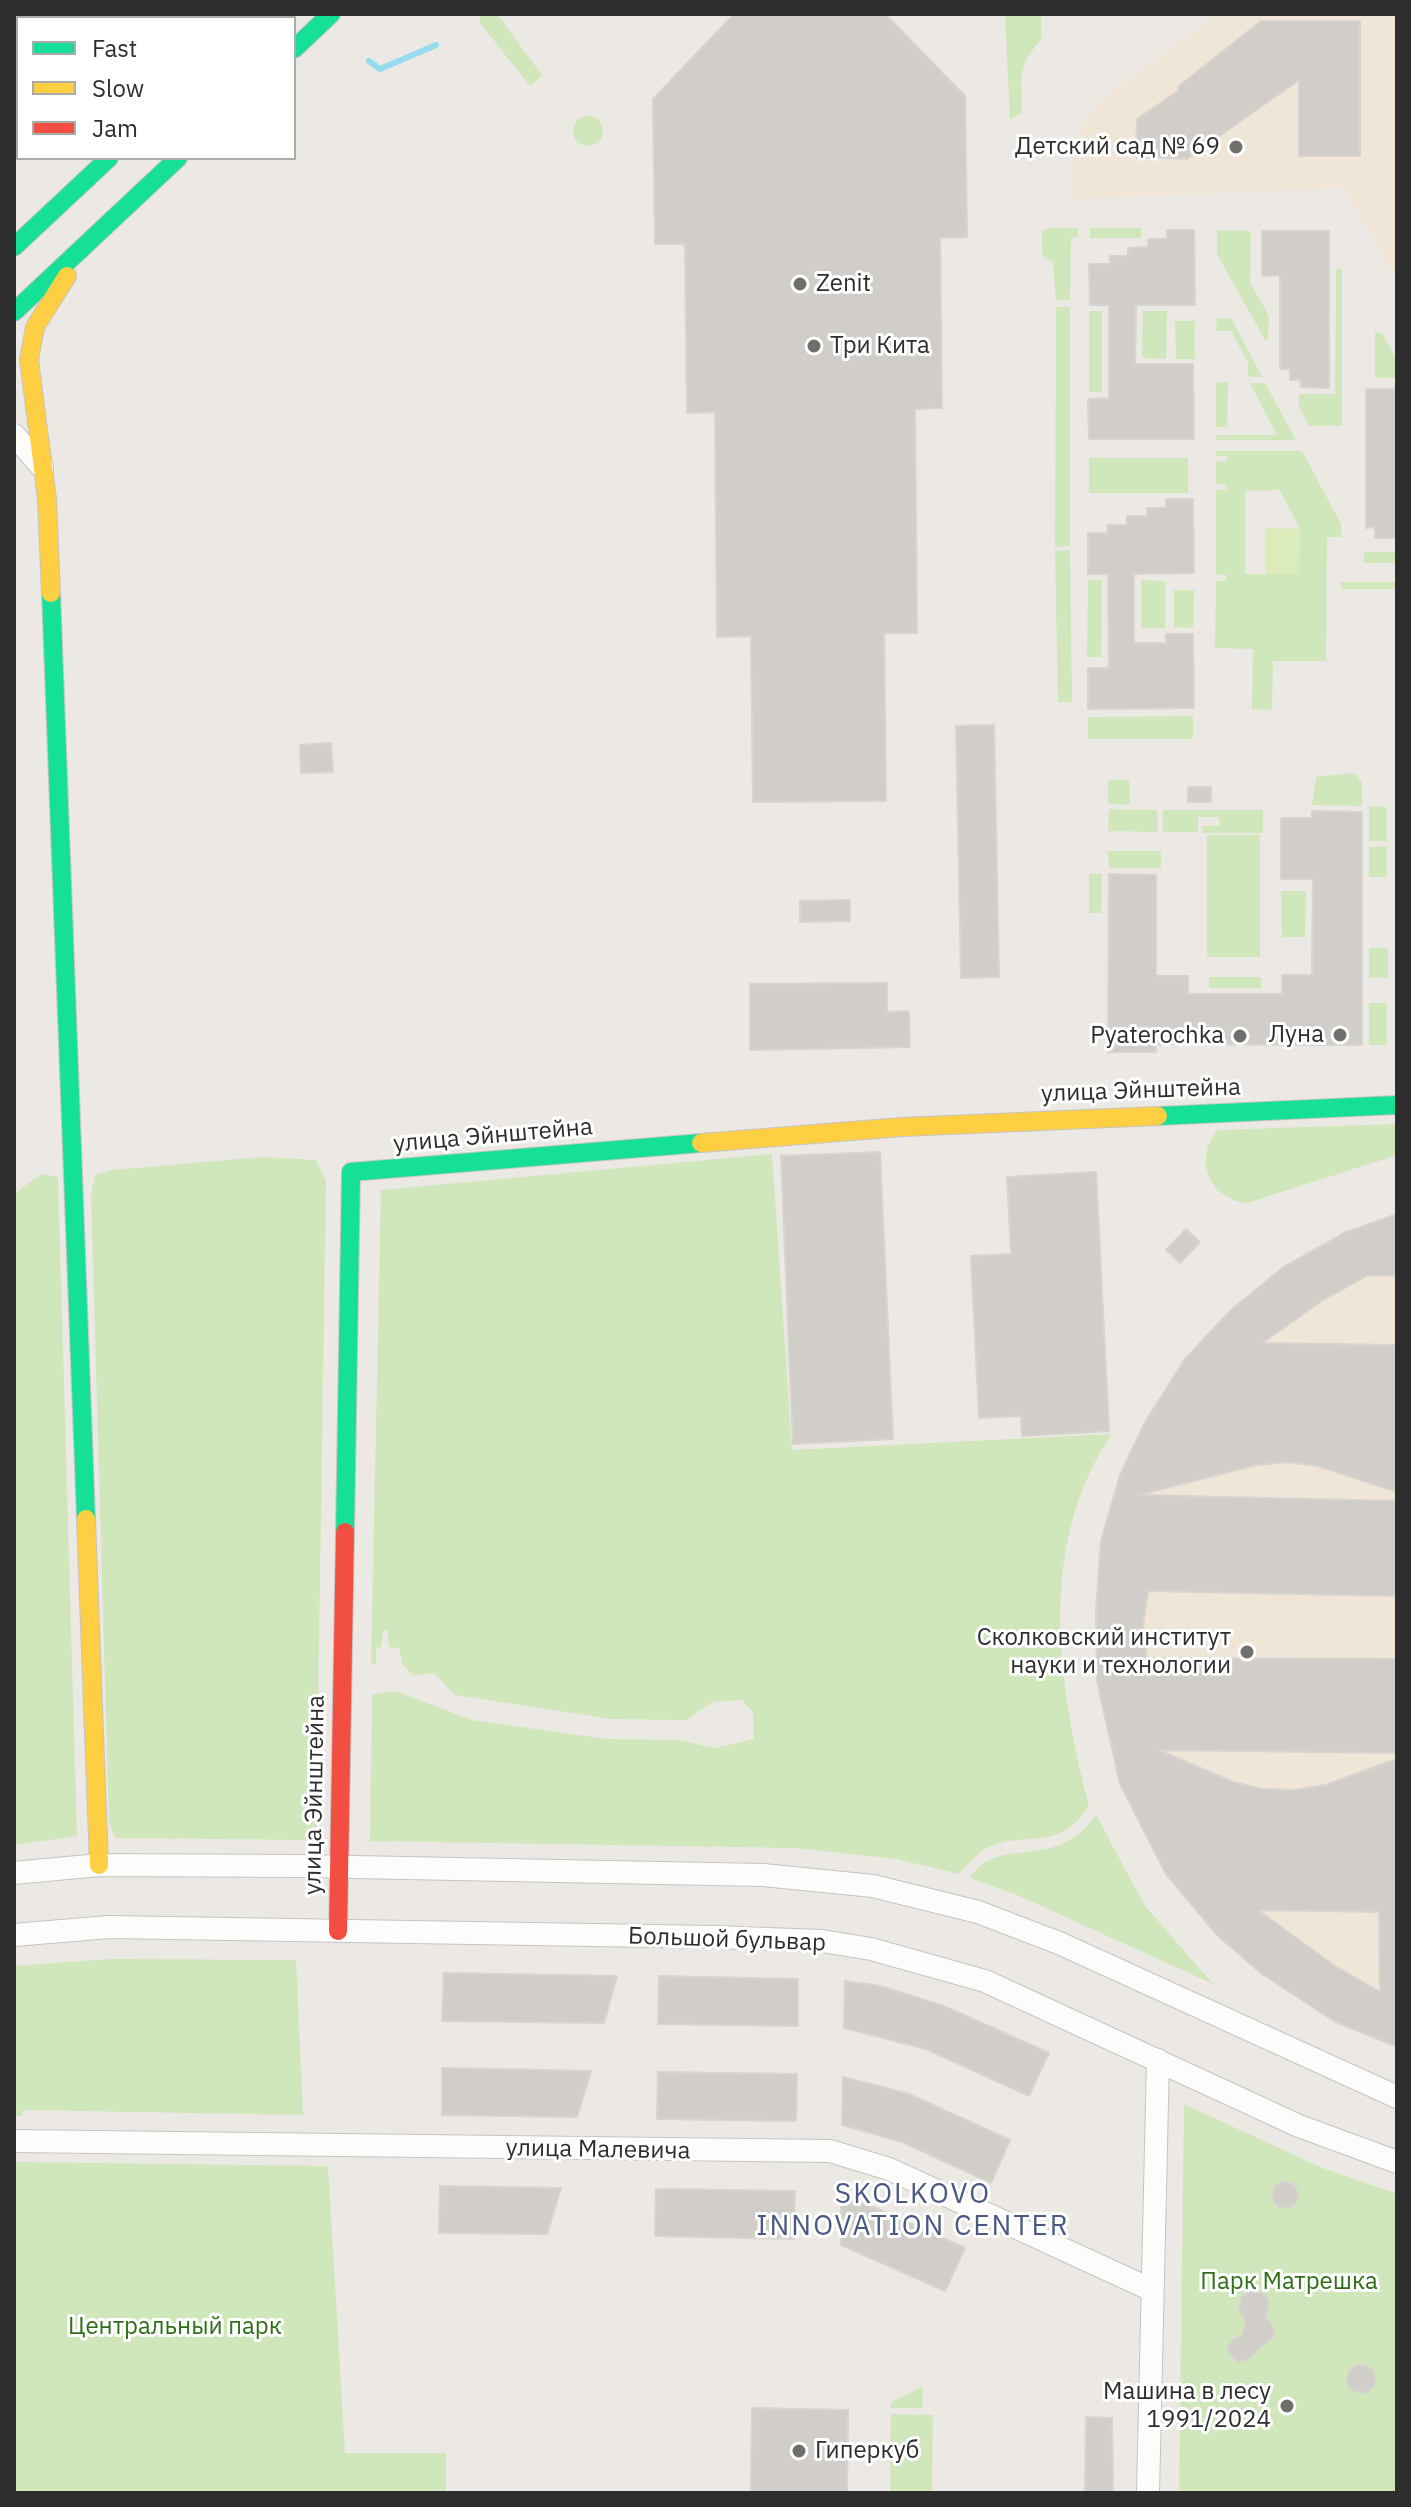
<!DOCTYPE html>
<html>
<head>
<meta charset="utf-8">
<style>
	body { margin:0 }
	#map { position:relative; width:1411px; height:2507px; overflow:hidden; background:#ece8e4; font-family:"IBM Plex Sans",sans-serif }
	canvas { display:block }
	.frame { position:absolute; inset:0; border:16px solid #2e2e2e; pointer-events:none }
	.legend { position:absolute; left:16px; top:16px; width:280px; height:144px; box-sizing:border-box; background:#fff; border:2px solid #ababab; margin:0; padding:10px 14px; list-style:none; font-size:24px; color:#2e2e2e }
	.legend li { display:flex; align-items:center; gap:16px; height:40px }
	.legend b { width:40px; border:2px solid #ababab }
</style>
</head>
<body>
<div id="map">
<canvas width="1411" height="2507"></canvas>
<div class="frame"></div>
<ul class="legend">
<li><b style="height:10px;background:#16e098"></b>Fast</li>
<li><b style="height:10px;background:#ffcf43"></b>Slow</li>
<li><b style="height:10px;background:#f24e42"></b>Jam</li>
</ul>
</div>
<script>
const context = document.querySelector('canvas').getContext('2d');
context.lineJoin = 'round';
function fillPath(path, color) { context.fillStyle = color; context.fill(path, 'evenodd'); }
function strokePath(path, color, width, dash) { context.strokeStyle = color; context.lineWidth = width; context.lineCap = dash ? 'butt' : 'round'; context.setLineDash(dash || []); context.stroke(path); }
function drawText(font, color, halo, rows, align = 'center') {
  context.font = font + ' "IBM Plex Sans",sans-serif'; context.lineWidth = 6; context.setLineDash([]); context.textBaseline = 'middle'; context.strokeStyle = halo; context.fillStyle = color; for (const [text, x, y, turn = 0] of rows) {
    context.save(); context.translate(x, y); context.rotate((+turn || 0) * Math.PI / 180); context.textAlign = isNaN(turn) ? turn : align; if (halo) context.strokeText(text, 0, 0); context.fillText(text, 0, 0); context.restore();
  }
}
fillPath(new Path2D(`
	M1218 14H1397V280L1344 188 1074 199V149L1085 119 1105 97Z
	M1397 1214V2047L1334 2021 1262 1974 1218 1936 1166 1874 1120 1784 1097 1681 1096 1610 1101 1541 1120 1475 1145 1422 1185 1359 1231 1310 1285 1266 1344 1233Z`), '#efe6d8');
fillPath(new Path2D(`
	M480 14H497L542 75 530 86 480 23Z
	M1005 14H1041V39L1026 59 1021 77 1022 113 1010 120Z
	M573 131a15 15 0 1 1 30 0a15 15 0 1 1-30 0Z
	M1047 228H1078V237L1071 238 1070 300H1056L1053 264 1042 254V232Z
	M1090 228H1141V238H1090Z
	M1217 230 1251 231 1250 283 1269 316 1268 340H1265L1217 254Z
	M1336 269H1342V426H1309L1299 407V394H1335Z
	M1056 307H1070V546L1055 547Z
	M1089 311H1102V392H1089Z
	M1143 311H1167L1166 359 1142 358Z
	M1217 318H1231L1262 377 1248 376V363L1231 331H1216Z
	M1175 321H1195V359H1176Z
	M1375 332 1382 333 1397 360V378H1375Z
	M1228 382 1227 427H1216V383Z
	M1250 383H1265L1296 440H1216L1217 435H1277Z
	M1216 451H1302L1341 524V537H1327L1326 661H1273L1272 710 1252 709 1253 649 1215 648 1216 581H1226L1227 575 1216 574V490H1226L1227 485 1216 484V462L1227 461V456H1216ZM1280 490 1300 529 1299 574H1245V491Z
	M1089 458H1188V493H1089Z
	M1070 550 1072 702H1058L1055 551Z
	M1364 552H1397V563H1364Z
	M1088 580H1102L1101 657H1087Z
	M1141 580 1165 581V628H1141Z
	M1341 582H1396V589H1341Z
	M1174 590H1194L1193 628 1174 627Z
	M1193 716V739H1088V717Z
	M1354 773 1362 783V806L1312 805 1316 777Z
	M1108 780H1129L1130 805 1108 804Z
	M1369 806 1387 807V841H1369Z
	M1109 809 1157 810 1158 832 1108 831Z
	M1163 810H1263V833H1203L1202 826H1220L1219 817H1198V832H1163Z
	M1207 835H1260V957H1207Z
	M1387 846V877H1369V847Z
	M1108 851H1161V868H1109Z
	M1089 874H1102L1101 913H1089Z
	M1281 891H1306L1305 937H1282Z
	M1369 948H1388V978H1369Z
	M1209 977H1261V988H1209Z
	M1369 1003H1387V1045H1369Z
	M1397 1124V1155L1247 1203C1210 1199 1192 1160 1218 1130Z
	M772 1154 792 1450 1112 1434C1036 1544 1058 1684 1089 1806 1057 1854 1028 1829 987 1848 976 1854 967 1865 959 1874L897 1859 795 1848 370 1841 372 1695 395 1691 472 1720 606 1739 679 1740 715 1748 754 1739 753 1712 742 1700 712 1702 687 1720 611 1719 455 1695 434 1673 414 1676 403 1665 399 1648 389 1647 387 1630 383 1631 381 1647 376 1648V1664L371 1665 381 1190Z
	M261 1157 316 1160 326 1181 316 1840 115 1838 109 1821 91 1194 95 1175 113 1170Z
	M41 1174 58 1177 77 1836 14 1845V1194Z
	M1096 1815 1145 1906 1213 1984 1017 1895 970 1878C999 1833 1055 1874 1096 1815Z
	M110 1959 296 1960 303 2115 23 2110 22 2117 14 2115V1966Z
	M1184 2104 1320 2167 1397 2194V2493H1179Z
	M14 2162 328 2166 345 2453H446V2493H14Z
	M923 2386V2408H891V2402Z
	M891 2414 933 2415 932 2493H890Z`), '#d0e7bc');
fillPath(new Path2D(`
	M1265 528 1300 529 1299 574H1265Z`), '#dcebba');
strokePath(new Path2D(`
	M369 61 380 69 436 45`), '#96dcee', 6);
const building = new Path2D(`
	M734 14H885L965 96 967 237 940 238 942 408 915 409 917 633H884L886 801 753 802 751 636 717 637 715 412 687 413 685 244H655L653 99Z
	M1261 21H1360V156H1299V80L1187 159 1136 157 1137 119 1178 91 1179 86Z
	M1167 230H1194L1195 305H1136L1135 364H1193L1194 439H1089L1088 399 1109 398V305H1090L1089 264H1110V256H1128V248L1148 247V239H1167Z
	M1262 231H1329V388L1301 387 1300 380H1290V369H1280V275L1262 276Z
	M1366 389H1397V538H1375V527L1366 528Z
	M1166 499H1193L1194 573 1134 574V643H1166V634H1193L1194 708 1088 709V668H1109L1108 574H1088V533H1108V525H1127V516H1147V508H1166Z
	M994 725 999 977 961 978 956 726Z
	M331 743 333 772 301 773 300 745Z
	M1188 787H1211V802H1188Z
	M1312 811 1362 812V1045L1156 1044V1052H1108L1109 874 1156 875V976H1188V994H1282V975H1312L1313 879H1281V818H1312Z
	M850 900V921L800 922V901Z
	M887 983V1012L909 1011 910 1047 750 1050V984Z
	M880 1152 893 1439 793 1444 781 1156Z
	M1096 1172 1109 1431 1022 1436 1021 1416 979 1418 971 1256 1011 1254 1007 1177Z
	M1397 1214V1276L1368 1275 1322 1301 1262 1343 1397 1345V1492L1318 1466 1287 1462 1256 1465 1139 1495 1397 1501V1596L1148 1591 1143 1625 1147 1658 1397 1659V1753L1159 1750 1233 1782 1263 1789 1294 1790 1325 1785 1397 1759V2047L1334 2021 1262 1974 1218 1936 1166 1874 1120 1784 1097 1681 1096 1610 1101 1541 1120 1475 1145 1422 1185 1359 1231 1310 1285 1266 1344 1233ZM1258 1910 1379 1912 1380 1992 1332 1964Z
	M1186 1229 1200 1242 1180 1263 1166 1250Z
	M444 1973 617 1976 604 2023 442 2021Z
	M659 1976 798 1979V2026L658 2024Z
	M845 1981 880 1986 944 2006 1049 2053 1029 2096 926 2049 844 2028Z
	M442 2068 591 2071 577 2117 442 2115Z
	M658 2072 797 2074 796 2121 657 2119Z
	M843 2077 909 2094 1010 2140 991 2183 902 2142 842 2125Z
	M1272 2195a13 13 0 1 1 26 0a13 13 0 1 1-26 0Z
	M440 2186 561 2188 547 2234 439 2233Z
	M656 2189 795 2191 794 2239 655 2236Z
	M841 2197 871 2206 965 2248 945 2291 841 2245Z
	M1253 2290 1265 2295 1269 2301 1266 2317 1274 2329V2336L1248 2359 1237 2362 1227 2350 1232 2340 1242 2335 1246 2321 1239 2310 1241 2297Z
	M1347 2379a14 14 0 1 1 28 0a14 14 0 1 1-28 0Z
	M752 2408 848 2410 847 2493H751Z
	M1086 2417 1112 2418 1113 2493H1085Z`);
fillPath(building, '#d1ceca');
strokePath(building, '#d7d4d0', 2);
const street = new Path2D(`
	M213 18 215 14
	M14 435 42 467
	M14 1873 99 1865 302 1866 763 1875 873 1886 978 1912 1059 1943 1397 2097
	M14 1935 109 1927 714 1937 822 1941 871 1949 985 1981 1299 2126 1397 2162
	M14 2141 830 2151 889 2169 1152 2290
	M1148 2493 1158 2060`);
const fast = new Path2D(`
	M258 18 262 14
	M294 49 331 14
	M14 247 109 158
	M14 312 178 158
	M51 593 86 1519
	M1158 1116 1397 1105
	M345 1532 351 1172 701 1143`);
const slow = new Path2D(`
	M51 593 47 499 29 360 35 327 67 276
	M701 1143 902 1127 1158 1116
	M86 1519 99 1865`);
const jam = new Path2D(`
	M338 1931 345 1532`);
strokePath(street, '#c5c4c5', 24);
strokePath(fast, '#c5c4c5', 20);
strokePath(slow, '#c5c4c5', 20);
strokePath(jam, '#c5c4c5', 20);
strokePath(street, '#fcfcfb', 22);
strokePath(fast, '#16e098', 18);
strokePath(slow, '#ffcf43', 18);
strokePath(jam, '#f24e42', 18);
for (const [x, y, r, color] of [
	[1236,147,8,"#706f6e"],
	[800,284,8,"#706f6e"],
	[814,346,8,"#706f6e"],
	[1340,1035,8,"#706f6e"],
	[1240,1036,8,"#706f6e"],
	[1247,1652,8,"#706f6e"],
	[1287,2406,8,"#706f6e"],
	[799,2451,8,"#706f6e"]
]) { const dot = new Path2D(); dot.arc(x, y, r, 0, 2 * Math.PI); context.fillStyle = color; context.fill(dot); strokePath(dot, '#fff', 3); }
drawText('24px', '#2e2e2e', '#fff', [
	["Детский сад № 69",1220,147],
	["Zenit",816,284,"left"],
	["Три Кита",830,346,"left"],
	["Луна",1324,1035],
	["Pyaterochka",1224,1036],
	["Сколковский институт",1231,1638],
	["науки и технологии",1231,1666],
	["Машина в лесу",1271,2392],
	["1991/2024",1271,2420],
	["Гиперкуб",815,2451,"left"]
], 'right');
drawText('24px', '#2e2e2e', '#fff', [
	["улица Эйнштейна",1141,1091,-2],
	["улица Эйнштейна",493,1136,-5],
	["улица Эйнштейна",315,1795,-89],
	["Большой бульвар",727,1940,2],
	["улица Малевича",598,2150,1]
]);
drawText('24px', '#2f6f19', '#fff', [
	["Парк Матрешка",1289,2282],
	["Центральный парк",175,2327]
]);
context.letterSpacing = '2px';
drawText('28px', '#4b5881', '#fff', [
	["SKOLKOVO",913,2195],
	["INNOVATION CENTER",913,2227]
]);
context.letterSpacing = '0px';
</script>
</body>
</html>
